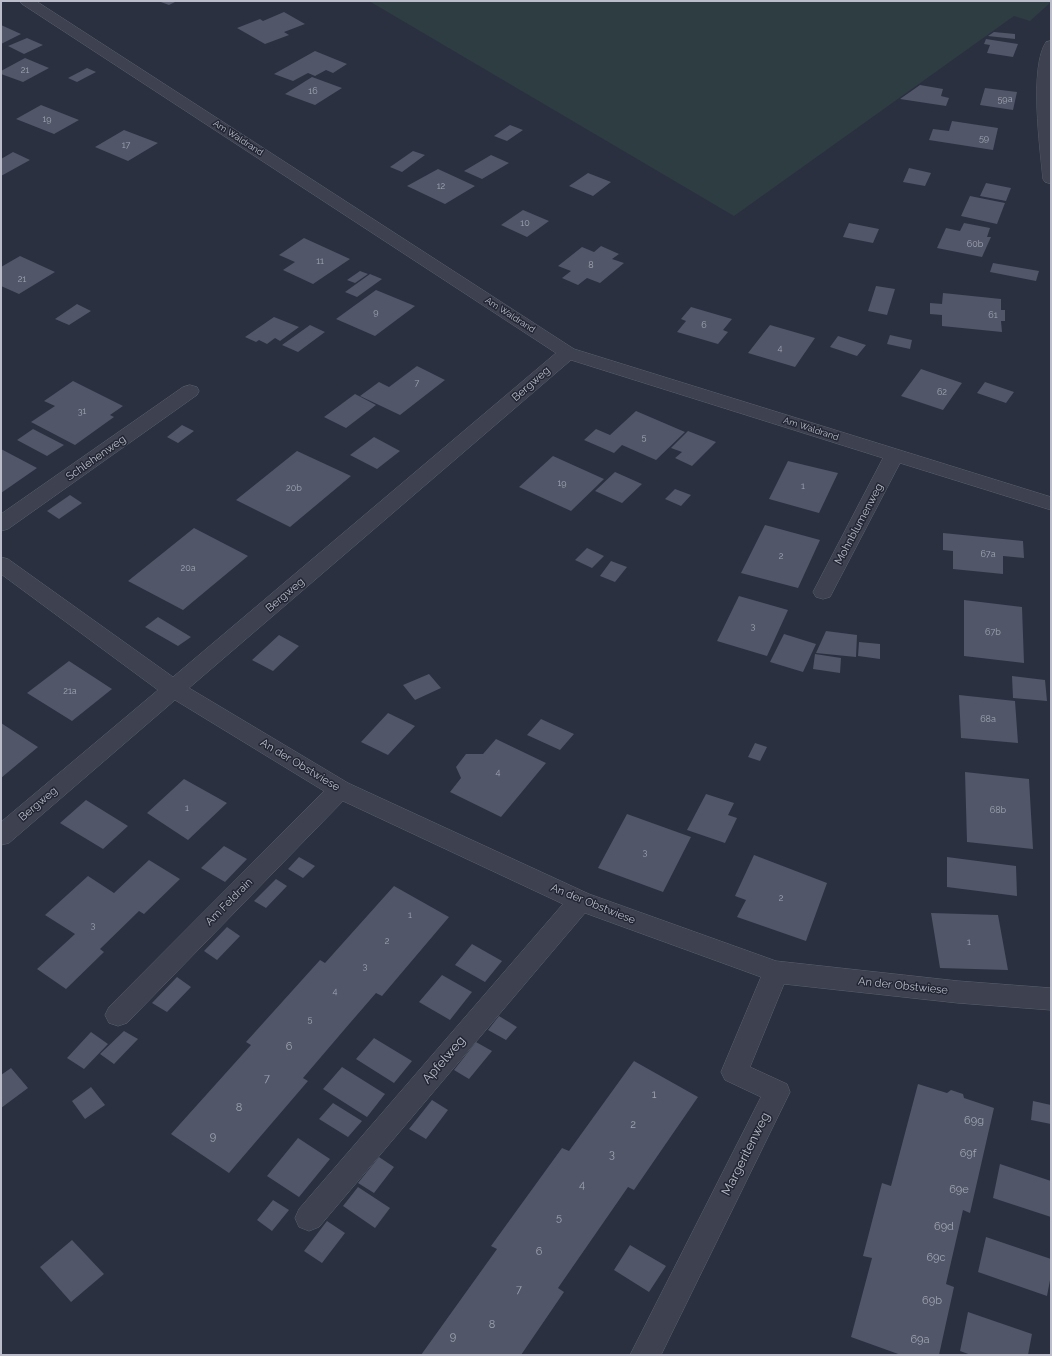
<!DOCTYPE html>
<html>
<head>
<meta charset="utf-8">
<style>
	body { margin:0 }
	#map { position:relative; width:1052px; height:1356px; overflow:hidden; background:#2a3040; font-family:Raleway,sans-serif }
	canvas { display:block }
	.frame { position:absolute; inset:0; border:2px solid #bbbeca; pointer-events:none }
</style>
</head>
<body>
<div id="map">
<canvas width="1052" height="1356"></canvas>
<div class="frame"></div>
</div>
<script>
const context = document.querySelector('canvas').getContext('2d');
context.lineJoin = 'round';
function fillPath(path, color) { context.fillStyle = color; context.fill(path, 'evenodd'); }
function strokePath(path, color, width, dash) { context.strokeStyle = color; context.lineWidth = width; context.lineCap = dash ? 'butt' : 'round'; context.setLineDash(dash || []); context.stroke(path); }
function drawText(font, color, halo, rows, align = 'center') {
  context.font = font + ' Raleway,sans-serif'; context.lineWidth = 3; context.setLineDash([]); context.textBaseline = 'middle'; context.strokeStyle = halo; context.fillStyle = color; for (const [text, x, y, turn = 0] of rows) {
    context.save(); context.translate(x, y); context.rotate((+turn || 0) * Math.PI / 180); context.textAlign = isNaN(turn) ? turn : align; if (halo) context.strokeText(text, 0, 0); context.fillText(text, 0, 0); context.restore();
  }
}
fillPath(new Path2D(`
	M369 1H1051V2L1030 21 1014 16 734 216Z`), '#2d3d42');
fillPath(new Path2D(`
	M158 1H177L169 5Z
	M284 12 305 24 284 32 289 35 265 44 237 28 260 19 263 21Z
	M1 25 21 34 1 44Z
	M994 32 1015 34V39L988 36Z
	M27 38 43 45 24 54 8 46Z
	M986 39 1018 44 1013 57 987 53 990 45 984 44Z
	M315 51 347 64 333 73 326 70 315 76 308 73 293 81 274 74Z
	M25 58 49 68 23 82 1 74V71Z
	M87 68 96 72 77 82 68 78Z
	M312 77 342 88 315 105 285 94Z
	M920 85 943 89 941 96 949 98 946 106 900 99Z
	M985 88 1017 92 1013 110 980 105Z
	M41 105 79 120 54 134 16 119Z
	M952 121 998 128 993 150 929 140 933 129 949 131Z
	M510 125 523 130 507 141 494 136Z
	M124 130 158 143 128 161 95 147Z
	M413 151 425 155 402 172 390 167Z
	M13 152 30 160 1 176V159Z
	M491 155 509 163 482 179 464 171Z
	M909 168 931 173 925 186 903 182Z
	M438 169 475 186 445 204 407 186Z
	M588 173 611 182 593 196 569 186Z
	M986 183 1011 188 1006 201 980 196Z
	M970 196 1005 203 997 224 961 216Z
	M523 210 549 221 527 237 501 225Z
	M849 223 879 229 873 243 843 237Z
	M964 223 990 228 987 237H991L982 257 937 248 946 228 960 231Z
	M304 238 350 259 313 284 283 270 295 262 279 255Z
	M601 246 619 254 612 259 624 263 600 283 587 278 578 285 562 278 571 271 558 266 582 247 594 252Z
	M20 256 55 272 19 294 1 286V267Z
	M993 263 1039 271 1036 281 990 272Z
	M360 271 368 274 355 283 347 280Z
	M370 274 382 279 357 297 345 292Z
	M876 286 895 289 887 315 868 311Z
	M376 290 415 306 375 336 336 319Z
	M943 293 1001 299V310H1005V321H1001L1002 332 942 326V315L930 314V303L942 304Z
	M77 304 91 311 69 325 55 319Z
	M691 307 732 319 723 330 728 332 718 344 677 332 686 321 681 319Z
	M274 317 299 327 280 341 275 338 267 344 259 340 256 342 245 337Z
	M310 325 325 332 298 352 282 345Z
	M770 325 815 338 795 367 748 353Z
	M890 335 912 340 910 349 887 344Z
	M838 336 866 345 857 356 830 347Z
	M417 366 445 380 400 415 360 396 379 382 389 387Z
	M921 369 962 383 943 410 901 396Z
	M73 381 123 406 110 415 114 417 75 445 31 422 55 406 44 401Z
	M985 382 1014 392 1006 403 977 393Z
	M355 394 376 405 346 428 324 417Z
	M636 411 685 432 656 460 622 445 614 453 584 440 596 429 610 435Z
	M182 425 194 431 178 443 167 437Z
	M33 429 64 445 47 456 17 440Z
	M688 431 716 442 692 466 675 458 682 452 671 448Z
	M374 437 400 451 377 469 350 455Z
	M1 449 37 468 1 493Z
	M297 451 351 476 290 527 236 500Z
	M553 456 604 479 571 511 519 487Z
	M788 461 838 473 819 513 769 499Z
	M615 472 642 484 622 503 595 491Z
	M675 489 691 495 681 506 665 499Z
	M70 495 82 503 59 519 47 511Z
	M765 525 820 540 798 588 741 573Z
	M194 528 248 556 183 610 128 581Z
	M943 533 1023 541 1024 558 1003 556V574L953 569V551L943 550Z
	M587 548 604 556 592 568 575 560Z
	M611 561 627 567 615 582 600 576Z
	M739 596 788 610 767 656 717 641Z
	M964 600 1022 607 1024 663 964 656Z
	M158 617 191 637 178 646 145 627Z
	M826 631 857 635 856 657 816 653Z
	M784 634 816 644 803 672 770 662Z
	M279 635 299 646 273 671 252 660Z
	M859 642 880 644V659L858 656Z
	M815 654 841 658 840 673 813 669Z
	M69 661 112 689 72 721 27 693Z
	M429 674 441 688 415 700 403 685Z
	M1012 676 1045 680 1047 701 1013 698Z
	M959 695 1015 701 1018 743 961 738Z
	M388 713 415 726 388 755 361 742Z
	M541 719 574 734 560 750 527 735Z
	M1 723 38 747 1 778Z
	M496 739 546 763 501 817 450 792 461 778 456 767 466 754H483Z
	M755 743 767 747 760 761 748 757Z
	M965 772 1029 779 1033 849 967 842Z
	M184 779 227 803 188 840 147 813Z
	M706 794 734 803 728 815 737 818 725 843 687 830Z
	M86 800 128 826 103 849 60 823Z
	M627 814 691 837 663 892 598 868Z
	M224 846 247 859 225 882 201 868Z
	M754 855 827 883 806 941 737 917 746 900 735 896Z
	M299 857 315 866 303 878 288 869Z
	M947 857 1016 866 1017 896 947 887Z
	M149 860 180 879 144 914 139 911 100 949 104 952 66 989 37 969 75 934 45 915 88 876 114 893Z
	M276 879 287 886 266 908 254 901Z
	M394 886 449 917 382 996 376 993 350 1023 303 1078 308 1081 229 1173 171 1134 251 1045 246 1042 320 960 325 963Z
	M931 913 998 915 1008 970 940 968Z
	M227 927 240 936 217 960 204 951Z
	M472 944 502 961 485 982 455 965Z
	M442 975 472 992 450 1020 419 1002Z
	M177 977 191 987 167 1012 152 1003Z
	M499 1016 517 1027 506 1040 488 1030Z
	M124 1031 138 1039 114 1064 100 1054Z
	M91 1032 108 1044 84 1069 67 1058Z
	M374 1038 412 1061 394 1083 356 1059Z
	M476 1042 492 1051 469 1079 454 1070Z
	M634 1061 698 1097 634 1190 628 1187 558 1288 564 1292 521 1355H421L497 1249 491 1246 562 1148 569 1151Z
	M342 1067 385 1094 367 1117 323 1089Z
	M11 1068 28 1088 1 1108V1075Z
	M918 1084 947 1093 951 1090 963 1094 964 1098 994 1108 970 1213 963 1210 946 1284 954 1287 939 1355H901L851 1337 872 1258 863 1256 882 1183 891 1186Z
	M91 1087 105 1105 85 1119 72 1101Z
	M432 1100 448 1110 426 1139 409 1129Z
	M1033 1101 1051 1105V1124L1031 1120Z
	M333 1103 362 1121 348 1137 319 1119Z
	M298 1138 330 1159 299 1197 267 1176Z
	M379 1157 394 1167 374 1193 358 1183Z
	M1000 1164 1051 1181V1217L993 1198Z
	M358 1187 390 1208 375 1228 343 1206Z
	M273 1200 289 1210 272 1231 257 1220Z
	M327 1221 345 1233 322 1263 304 1251Z
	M986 1237 1051 1259V1275L1047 1296 978 1272Z
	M72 1240 104 1274 71 1302 40 1267Z
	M630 1245 666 1266 649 1292 614 1270Z
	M968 1312 1032 1334 1028 1355H971L960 1351Z`), '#515668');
const minor = new Path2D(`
	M20 1H36L574 349 1051 497V510L900 463 830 597 823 599 816 597 813 592 883 458 571 360 189 688 348 783 589 894 776 961 958 981 1051 988V1010L958 1003 784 984 750 1067 787 1084 790 1092 661 1355H630L761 1097 725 1080 721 1072 761 977 585 913 319 1227 309 1231 299 1227 295 1218 299 1209 563 904 343 801 127 1023 118 1026 109 1023 105 1015 109 1007 324 791 175 700 9 843 1 845V822L158 690 1 574V557L8 559 173 677 556 353 22 4Z
	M1051 41V184L1045 182 1043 179C1040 148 1029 67 1046 42Z
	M190 385 197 387 199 391 197 395 8 529 1 531V514L183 387Z`);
strokePath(minor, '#5c606d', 1);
fillPath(minor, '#3e4250');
drawText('9px', '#a0a4b2', null, [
	["21",25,70],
	["16",313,91],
	["59a",1005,99],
	["19",47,119],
	["59",984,138],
	["17",126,145],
	["12",441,186],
	["10",525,223],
	["60b",975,244],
	["11",320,261],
	["8",591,265],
	["21",22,279],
	["9",376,312],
	["61",993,315],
	["6",704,325],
	["4",780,348],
	["7",417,383],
	["62",942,392],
	["31",82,411],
	["5",644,437],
	["19",562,483],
	["1",803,486],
	["20b",294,488],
	["67a",988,554],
	["2",781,556],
	["20a",188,568],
	["3",753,626],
	["67b",993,632],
	["21a",70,691],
	["68a",988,719],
	["4",498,772],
	["1",187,808],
	["68b",998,810],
	["3",645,852],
	["2",781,898],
	["1",410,915],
	["3",93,925],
	["2",387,941],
	["1",969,942],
	["3",365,966],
	["4",335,991],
	["5",310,1019]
]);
drawText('9px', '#bbbeca', '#232735', [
	["Am Waldrand",238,138,33],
	["Am Waldrand",510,315,33],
	["Am Waldrand",811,429,18]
]);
drawText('11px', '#bbbeca', '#232735', [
	["Bergweg",531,384,-41],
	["Schlehenweg",96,458,-35],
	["Mohnblumenweg",859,524,-62],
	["Bergweg",285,595,-40],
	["An der Obstwiese",300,765,31],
	["Bergweg",38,804,-40],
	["Am Feldrain",229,902,-45],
	["An der Obstwiese",593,904,22],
	["An der Obstwiese",903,986,6]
]);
drawText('11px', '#a0a4b2', null, [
	["6",289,1047],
	["7",267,1079],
	["1",654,1095],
	["8",239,1108],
	["69g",974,1121],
	["2",633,1125],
	["9",213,1137],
	["69f",968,1154],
	["3",612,1155],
	["4",582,1185],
	["69e",959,1190],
	["5",559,1218],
	["69d",944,1227],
	["6",539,1252],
	["69c",936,1258],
	["7",519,1290],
	["69b",932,1301],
	["8",492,1325],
	["9",453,1337],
	["69a",920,1340]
]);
drawText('13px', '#bbbeca', '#232735', [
	["Apfelweg",444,1060,-49],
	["Margeritenweg",746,1154,-63]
]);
</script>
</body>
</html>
